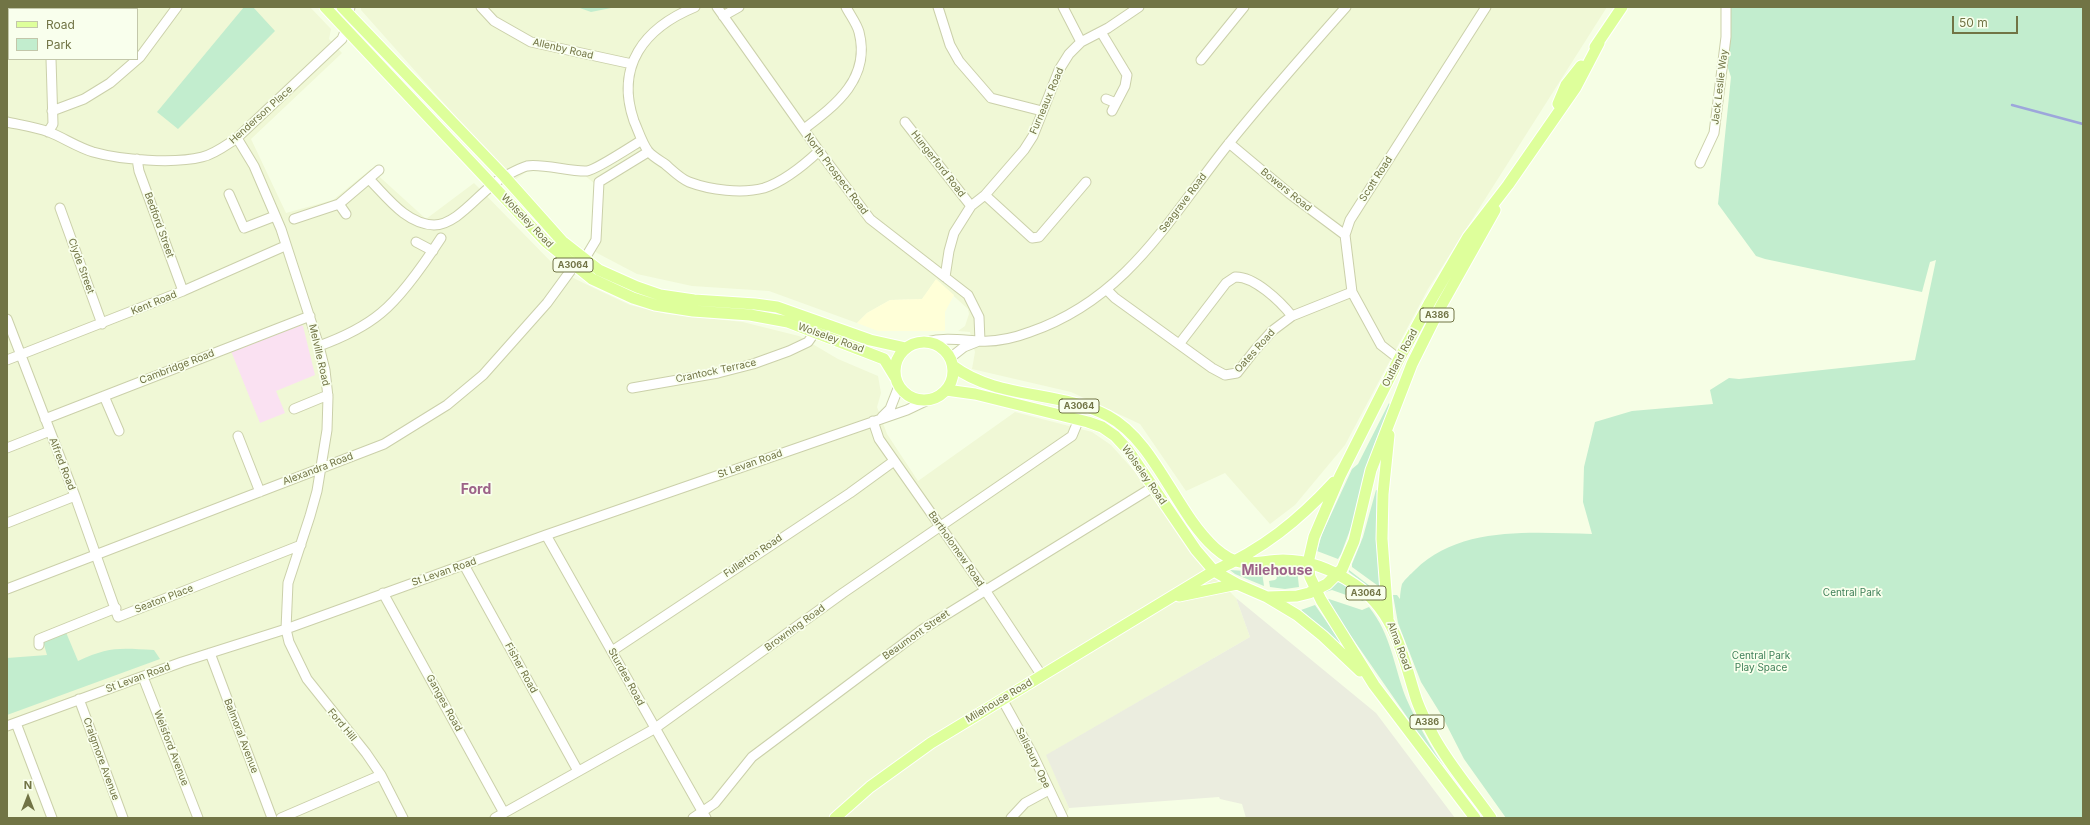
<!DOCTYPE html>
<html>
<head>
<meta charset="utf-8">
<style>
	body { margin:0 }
	#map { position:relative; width:2090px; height:825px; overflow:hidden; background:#f6fee5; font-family:Inter,sans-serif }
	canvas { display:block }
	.frame { position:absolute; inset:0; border:8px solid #717445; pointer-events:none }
	.legend { position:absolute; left:8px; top:8px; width:130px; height:52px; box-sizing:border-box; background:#f9ffed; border:1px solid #c3c7aa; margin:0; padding:5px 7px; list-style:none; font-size:12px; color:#717445 }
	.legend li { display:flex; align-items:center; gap:8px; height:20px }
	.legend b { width:20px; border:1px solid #c3c7aa }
	.north { position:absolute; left:8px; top:777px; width:40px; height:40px; -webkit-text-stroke:3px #f9ffed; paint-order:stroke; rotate:0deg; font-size:11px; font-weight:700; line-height:16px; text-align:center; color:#717445 }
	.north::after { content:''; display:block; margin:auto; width:14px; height:18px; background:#717445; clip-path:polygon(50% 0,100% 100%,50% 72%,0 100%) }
	.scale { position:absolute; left:1952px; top:16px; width:66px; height:18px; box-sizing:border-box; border:2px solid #717445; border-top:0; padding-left:5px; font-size:12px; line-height:14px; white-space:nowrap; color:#717445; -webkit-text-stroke:3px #f9ffed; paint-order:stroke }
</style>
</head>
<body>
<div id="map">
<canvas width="2090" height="825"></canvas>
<div class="frame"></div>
<ul class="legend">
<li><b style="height:5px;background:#deff9b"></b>Road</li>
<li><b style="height:11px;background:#c2edce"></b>Park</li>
</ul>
<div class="north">N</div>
<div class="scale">50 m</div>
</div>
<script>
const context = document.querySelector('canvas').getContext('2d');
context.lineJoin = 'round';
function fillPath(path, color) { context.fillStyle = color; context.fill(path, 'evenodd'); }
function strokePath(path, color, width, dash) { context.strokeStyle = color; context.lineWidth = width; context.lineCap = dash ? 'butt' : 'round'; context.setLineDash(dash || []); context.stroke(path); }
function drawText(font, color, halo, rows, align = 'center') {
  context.font = font + ' Inter,sans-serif'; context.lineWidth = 3.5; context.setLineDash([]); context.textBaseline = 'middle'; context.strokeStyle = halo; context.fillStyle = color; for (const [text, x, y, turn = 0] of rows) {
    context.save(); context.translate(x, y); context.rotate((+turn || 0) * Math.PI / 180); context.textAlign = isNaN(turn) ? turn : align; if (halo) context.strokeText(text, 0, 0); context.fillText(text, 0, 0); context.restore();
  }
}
fillPath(new Path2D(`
	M7 7H310L331 29 329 39 342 53 251 139 286 213 333 200 371 169 426 219 474 183 561 272 596 289 630 305 667 314 743 322 799 336 838 359 878 376 881 393 877 407 887 434 918 481 1015 412 1092 432 1111 445 1154 493 1203 564 1236 598 1250 637 1047 755 1069 808 1065 818H7ZM9 9H137V59H9Z
	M361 7H1607L1428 289 1345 445 1295 505 1270 524 1225 473 1186 491 1140 424 1071 392 972 369 975 352 970 332 958 331 965 326 969 314 968 309 936 280 922 299 890 300 867 313 857 323 769 291 692 286 637 274 597 253 587 245 593 232 595 184 583 174 529 170 513 181 361 10Z`), '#f0f8d6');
fillPath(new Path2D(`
	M936 279 954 295 945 312V331H878L857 323 867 313 890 300 922 299Z`), '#ffffd8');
fillPath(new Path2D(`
	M1236 598 1376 713 1455 818H1246L1242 804 1220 799 1219 797 1069 808 1046 755 1250 637Z`), '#ebeddf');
fillPath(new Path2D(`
	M301 325 303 326 315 375 276 391 285 413 260 423 231 351Z`), '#fae1f2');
fillPath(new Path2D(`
	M244 7H253L275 31 178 129 157 112Z
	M577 7H616L591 12Z
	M1727 7H2083V818H1506L1464 759 1442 716 1421 682 1398 623 1393 595H1397L1400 599C1400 594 1401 588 1402 584 1405 579 1411 574 1415 570 1460 525 1534 533 1592 534L1583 502 1584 467 1595 422 1632 411 1713 404 1710 390 1729 378 1739 379 1915 360 1936 260 1930 262 1922 292 1765 259 1756 256 1718 204 1731 77 1726 62Z
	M1389 403 1390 405 1374 445 1353 522 1341 554 1338 559 1317 551 1322 534 1352 469 1358 464Z
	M1376 490 1378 491 1377 538 1381 588 1352 567V564L1363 537Z
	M1277 569H1297L1299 587 1285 589 1270 587 1269 581 1275 580 1277 578 1276 576H1268L1267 571Z
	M1230 570 1262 572 1264 586 1235 574Z
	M1349 570 1375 590 1374 591 1349 572Z
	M1339 580 1365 598 1363 601 1332 590 1325 592Z
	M1329 599 1362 610 1369 607C1391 634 1394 667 1406 698 1416 721 1429 744 1443 765L1441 766 1326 600Z
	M1315 605 1342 644 1341 645 1301 610Z
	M65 630 78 661C109 646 121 648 154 650L160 659 7 715V658L47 655 42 638Z`), '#c2edce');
strokePath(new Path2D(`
	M2012 105 2083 124`), '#9da6db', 2.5);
const minor = new Path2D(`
	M481 7 494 21 531 42 632 64
	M695 7C644 28 615 66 634 121 638 130 642 143 648 151 652 156 659 160 665 164 672 170 681 179 689 182 710 190 742 194 764 188 785 181 803 166 819 151
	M717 7 819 151 870 219 968 295 979 317 980 341
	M938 7 950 45 959 61 991 98 1042 111
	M1063 7 1081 42
	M51 9V7
	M723 16 739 7
	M1101 32 1127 75 1125 86 1112 111
	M1201 60 1244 7
	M1106 99 1116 103
	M52 111 84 99 110 83 140 57 177 7
	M7 122C21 125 35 127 49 132 64 138 77 147 93 152 121 160 174 164 202 157 215 154 226 145 237 138L342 39 346 29 350 7
	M905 122 971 206
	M804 129C836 105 871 78 859 32 857 24 850 15 846 7
	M48 132 53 124 51 59
	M237 138 254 166 281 229 319 346 325 370 328 397 327 430 317 491 310 516 288 583 286 629 289 642 307 679 366 753 381 775 403 818
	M1229 143 1290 194 1345 235
	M137 159 139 171 183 291
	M1700 163 1714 133 1726 37V7
	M369 179C387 197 406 224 434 225 459 225 482 188 505 176 511 173 520 168 527 166 541 163 571 172 587 171 596 170 632 146 642 140
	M229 194 244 228 275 216
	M985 195 1032 238 1039 237 1086 182
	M339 204 346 214
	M60 208 102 324
	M294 219 339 204 379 170
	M416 242 433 251
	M584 260 596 240 599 182 648 152
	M945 277 949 251 954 233 971 206 985 195 1024 150 1033 136 1059 70 1069 54 1081 42 1108 28 1139 7
	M1107 290 1115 298 1212 368 1225 375 1237 373 1255 350 1272 331 1292 316 1352 292
	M7 319 75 496 118 617 301 545
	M926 342C945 337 961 340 980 341 997 342 1014 338 1030 332 1128 298 1169 218 1230 142 1267 96 1306 52 1346 7
	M1180 343 1226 283 1235 277C1254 276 1280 301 1292 316
	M319 346C341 338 363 328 381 313 402 296 426 261 441 238
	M950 358 964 347 979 341
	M1399 359 1381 345 1352 292 1345 235 1350 220 1486 7
	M7 360 183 291 285 246
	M632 388 718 373 753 364 789 351 808 342 815 332
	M104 396 119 431
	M294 409 328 395
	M882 417 890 409 899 386
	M45 419 310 316
	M873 421 879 439 985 590 1042 676
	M238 436 260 492
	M7 448 50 431
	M7 523 75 496
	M546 535 706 818
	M464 565 578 771
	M7 589 384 444 447 405 483 375 547 303 574 266
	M383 593 504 813
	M39 645V639L116 608
	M612 651 850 493 894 461
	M210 653 272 818
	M143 677 198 818
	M79 699 123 818
	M1002 699 1033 755 1063 818
	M16 723 52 818
	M7 726 182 662 286 629 546 535 907 410 930 399
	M281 818 381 775
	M495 818 654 729 843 593 1072 436 1079 419
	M693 818 715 803 752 757 923 629 1153 487
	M1011 818 1025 803 1049 790`);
const major = new Path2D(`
	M325 7 546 242 592 279 633 298 655 305 693 311 750 315 788 322 884 359 895 377
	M342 7 504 176 562 241 599 270 637 287 660 295 694 300 755 304 777 307 870 340 906 348
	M1595 47 1622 7
	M1558 104 1566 85 1581 66
	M895 371a29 29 0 1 1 58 0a29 29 0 1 1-58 0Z
	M953 366C998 400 1060 390 1108 416 1156 442 1175 512 1215 548 1241 571 1254 561 1283 560 1310 560 1333 570 1354 584 1394 610 1402 653 1415 695 1419 709 1427 724 1434 737 1450 766 1472 791 1491 818
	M946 390 975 394 1088 422 1102 427 1115 436 1128 450 1196 550 1214 571 1237 584 1267 597 1297 615 1323 636 1360 671
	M1179 596 1237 584
	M1268 597 1297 596 1309 593 1327 584 1342 569 1354 541 1371 470 1412 364 1441 306 1495 210
	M1388 618 1382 539 1383 494 1389 435
	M835 818 870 787 931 743 1214 571C1263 549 1298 521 1334 482
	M1475 818 1374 685 1321 600 1310 577 1308 563 1314 537 1340 476 1399 359 1430 302 1468 237 1508 185 1576 87 1599 43`);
strokePath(minor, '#cbd0aa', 11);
strokePath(major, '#fff', 13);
strokePath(minor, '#fff', 9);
strokePath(major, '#deff9b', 11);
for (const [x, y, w] of [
	[573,265,40],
	[1437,315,34],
	[1079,406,40],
	[1366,593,40],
	[1427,722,34]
]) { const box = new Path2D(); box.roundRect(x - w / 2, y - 7, w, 14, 3); context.fillStyle = '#f9ffed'; context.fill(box); strokePath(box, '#717445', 1); }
drawText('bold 9px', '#717445', null, [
	["A3064",573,265],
	["A386",1437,315],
	["A3064",1079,406],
	["A3064",1366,593],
	["A386",1427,722]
]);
drawText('10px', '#717445', '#f9ffed', [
	["Allenby Road",563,49,13],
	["Jack Leslie Way",1720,87,-83],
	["Furneaux Road",1047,101,-67],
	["Henderson Place",261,115,-42],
	["Hungerford Road",938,164,52],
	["North Prospect Road",836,174,53],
	["Scott Road",1376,179,-57],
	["Bowers Road",1286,190,39],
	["Seagrave Road",1183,203,-53],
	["Wolseley Road",527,221,46],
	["Bedford Street",159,225,70],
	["Clyde Street",81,266,70],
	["Kent Road",154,303,-22],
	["Wolseley Road",831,338,20],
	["Oates Road",1255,351,-48],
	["Melville Road",319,355,77],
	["Outland Road",1400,358,-62],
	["Cambridge Road",177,367,-21],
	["Crantock Terrace",716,371,-12],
	["Alfred Road",62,464,69],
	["St Levan Road",750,464,-19],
	["Alexandra Road",318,469,-21],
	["Wolseley Road",1144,475,55],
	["Bartholomew Road",956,549,55],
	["Fullerton Road",753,556,-34],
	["St Levan Road",444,572,-19],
	["Seaton Place",164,599,-21],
	["Browning Road",795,628,-36],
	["Beaumont Street",916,635,-35],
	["Alma Road",1399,646,69],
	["Fisher Road",521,668,61],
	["Sturdee Road",626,677,61],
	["St Levan Road",138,678,-20],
	["Milehouse Road",999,701,-31],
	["Ganges Road",444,703,61],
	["Ford Hill",342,725,50],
	["Balmoral Avenue",241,736,69],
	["Welsford Avenue",171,748,69],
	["Salisbury Ope",1033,758,64],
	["Craigmore Avenue",101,759,70]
]);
drawText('10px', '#3f8059', '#f9ffed', [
	["Central Park",1852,593],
	["Central Park",1761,656],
	["Play Space",1761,668]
]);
drawText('bold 14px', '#9c6388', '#f9ffed', [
	["Ford",476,490],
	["Milehouse",1277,571]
]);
</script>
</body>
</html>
